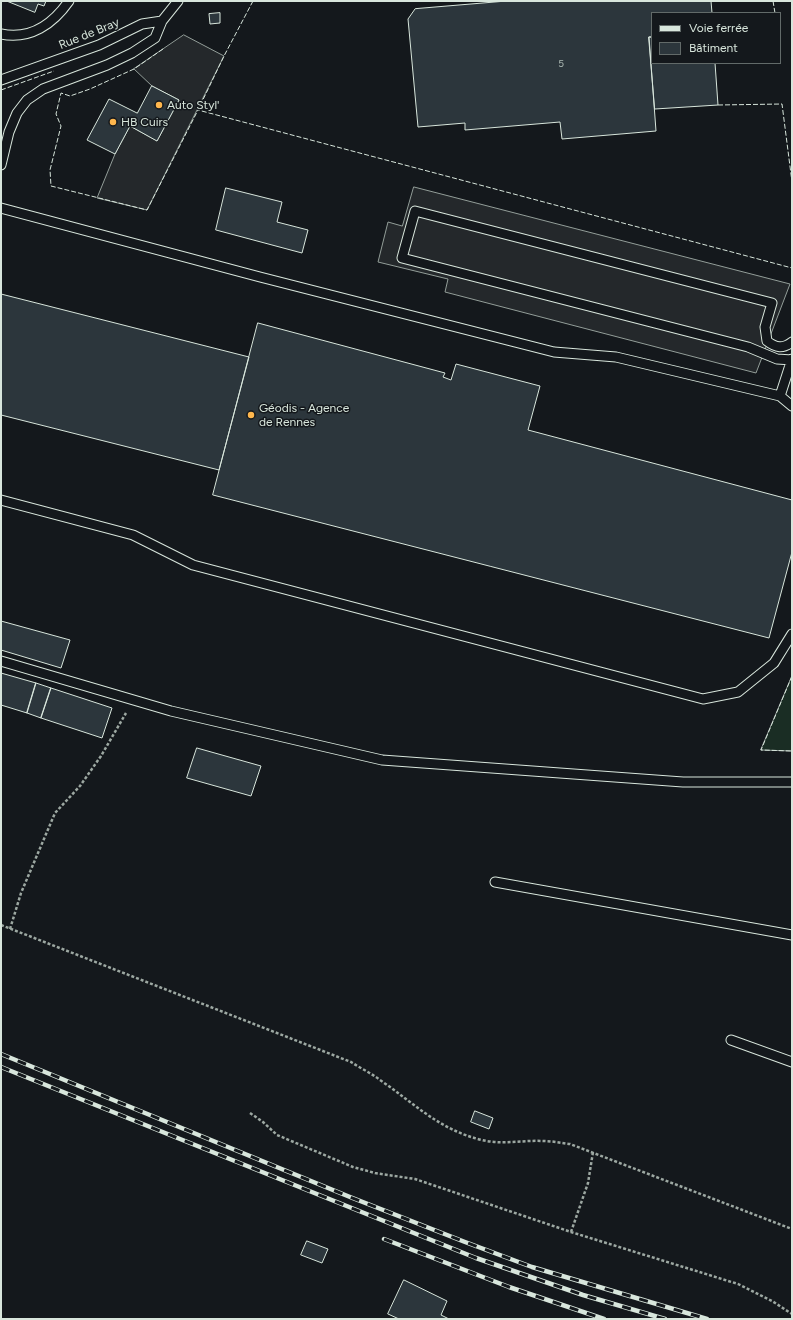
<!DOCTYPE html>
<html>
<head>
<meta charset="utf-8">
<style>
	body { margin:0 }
	#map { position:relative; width:793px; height:1320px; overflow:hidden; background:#14181c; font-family:Figtree,sans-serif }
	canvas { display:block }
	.frame { position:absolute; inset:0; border:2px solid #d8e6dc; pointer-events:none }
	.legend { position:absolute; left:651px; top:12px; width:130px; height:52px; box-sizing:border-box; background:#14181c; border:1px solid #626a69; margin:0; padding:5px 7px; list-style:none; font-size:12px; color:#d8e6dc }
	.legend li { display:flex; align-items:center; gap:8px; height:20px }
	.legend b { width:20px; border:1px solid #626a69 }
</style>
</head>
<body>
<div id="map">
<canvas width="793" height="1320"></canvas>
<div class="frame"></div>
<ul class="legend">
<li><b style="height:5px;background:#d8e6dc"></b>Voie ferrée</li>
<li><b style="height:11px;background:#2c363c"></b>Bâtiment</li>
</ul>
</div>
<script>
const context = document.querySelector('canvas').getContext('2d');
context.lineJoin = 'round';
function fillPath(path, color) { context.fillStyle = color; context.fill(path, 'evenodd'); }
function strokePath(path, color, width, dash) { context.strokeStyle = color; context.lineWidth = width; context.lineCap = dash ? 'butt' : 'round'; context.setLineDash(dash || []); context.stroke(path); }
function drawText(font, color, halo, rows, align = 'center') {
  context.font = font + ' Figtree,sans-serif'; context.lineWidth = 3; context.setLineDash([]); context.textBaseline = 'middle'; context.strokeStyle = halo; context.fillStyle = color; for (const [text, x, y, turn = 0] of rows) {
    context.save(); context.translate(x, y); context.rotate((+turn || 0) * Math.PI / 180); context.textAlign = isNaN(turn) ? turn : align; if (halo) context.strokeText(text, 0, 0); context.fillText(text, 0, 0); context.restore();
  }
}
const green = new Path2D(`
	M792 676V751L761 750Z`);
fillPath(green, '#1a2d24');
strokePath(green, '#939e99', 1);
const parking = new Path2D(`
	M184 35 224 56 147 210 97 198 115 154 130 126 157 141 179 100 152 86 134 69Z
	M414 187 790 284 756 373 445 292 448 279 378 262 388 222 402 226Z`);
fillPath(parking, '#24282b');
strokePath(parking, '#939e99', 1);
const building = new Path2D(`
	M7 1H46L44 6 38 4 35 12Z
	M507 1H711L712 13H652V37H649L656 131 562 139 560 122 465 130V123L418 127 408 19 415 9Z
	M220 13V23L210 24 209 14Z
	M649 37H652V63H715L718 105 655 109Z
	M152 86 179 100 157 141 130 126 115 154 87 140 109 99 137 113Z
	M226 188 282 202 277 222 308 230 302 253 216 230Z
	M1 294 249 357 219 470 1 415Z
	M258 323 445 373 443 377 451 380 456 364 540 386 528 430 792 500V552L769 638 213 495Z
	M1 621 70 640 61 668 1 650Z
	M1 673 36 683 27 713 1 705Z
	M36 683 51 688 41 718 27 713Z
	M51 688 112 708 102 738 41 718Z
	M197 748 261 766 251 796 187 778Z
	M475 1111 493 1118 489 1129 471 1122Z
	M307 1241 328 1249 322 1263 301 1255Z
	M404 1280 447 1301 441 1315 449 1319H399L388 1314Z`);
fillPath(building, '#2c363c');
strokePath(building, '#d8e6dc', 1);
const lane = new Path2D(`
	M1 34C30 40 53 24 69 1
	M1 80 99 45 142 24 162 21
	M1 165 9 132 17 113 27 100 43 89 107 65 132 53 155 38 162 21 178 1
	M1 208 260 277 554 352 616 357 780 396 792 406
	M792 342C783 349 776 348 767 341L765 327 772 303 415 211 402 258 748 347 777 359 792 360
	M780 396 792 359
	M1 500 133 535 193 565 703 699 738 692 774 663 792 634
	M1 661 171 711 382 760 683 782H792
	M495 882 792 935
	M731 1040 792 1062`);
strokePath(lane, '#d8e6dc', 11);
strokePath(new Path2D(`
	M1 925 351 1062C360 1068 371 1073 380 1080 414 1103 439 1130 482 1140 502 1145 522 1140 543 1141 552 1141 561 1143 570 1144L792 1229
	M10 929 21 893 55 813 80 786 101 756 126 713
	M250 1113 263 1122 277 1135 353 1167 375 1173 415 1179 571 1232 738 1284 772 1301 792 1314
	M571 1232 588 1183 593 1152`), '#9da8a2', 2.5, [3, 2]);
strokePath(lane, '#14181c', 9);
const rail = new Path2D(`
	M1 1054 350 1197 465 1242 532 1267 707 1319
	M1 1067 476 1258 583 1295 665 1319
	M384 1239 509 1287 604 1319`);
strokePath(rail, '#d8e6dc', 4.5);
strokePath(rail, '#14181c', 3, [9]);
strokePath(new Path2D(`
	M253 1 224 56 198 110 792 268
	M773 1 775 13
	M163 49 134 69 90 89 70 96 61 93 56 114 61 126 50 170 51 186 147 210 198 110
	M1 90 54 71
	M718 105 782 104 792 182
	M792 676 761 750 792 751`), '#d8e6dc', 1, [5, 2]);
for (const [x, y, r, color] of [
	[159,105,4,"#ffb74d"],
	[113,122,4,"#ffb74d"],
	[251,415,4,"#ffb74d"]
]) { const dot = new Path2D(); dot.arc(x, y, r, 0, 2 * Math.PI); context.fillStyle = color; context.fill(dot); strokePath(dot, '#14181c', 1.5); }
drawText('10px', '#adbab4', null, [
	["5",561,64]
]);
drawText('12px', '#d8e6dc', '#14181c', [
	["Rue de Bray",89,34,-22]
]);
drawText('12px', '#d8e6dc', '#14181c', [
	["Auto Styl'",167,105],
	["HB Cuirs",121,122],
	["Géodis - Agence",259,408],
	["de Rennes",259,422]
], 'left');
</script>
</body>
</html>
